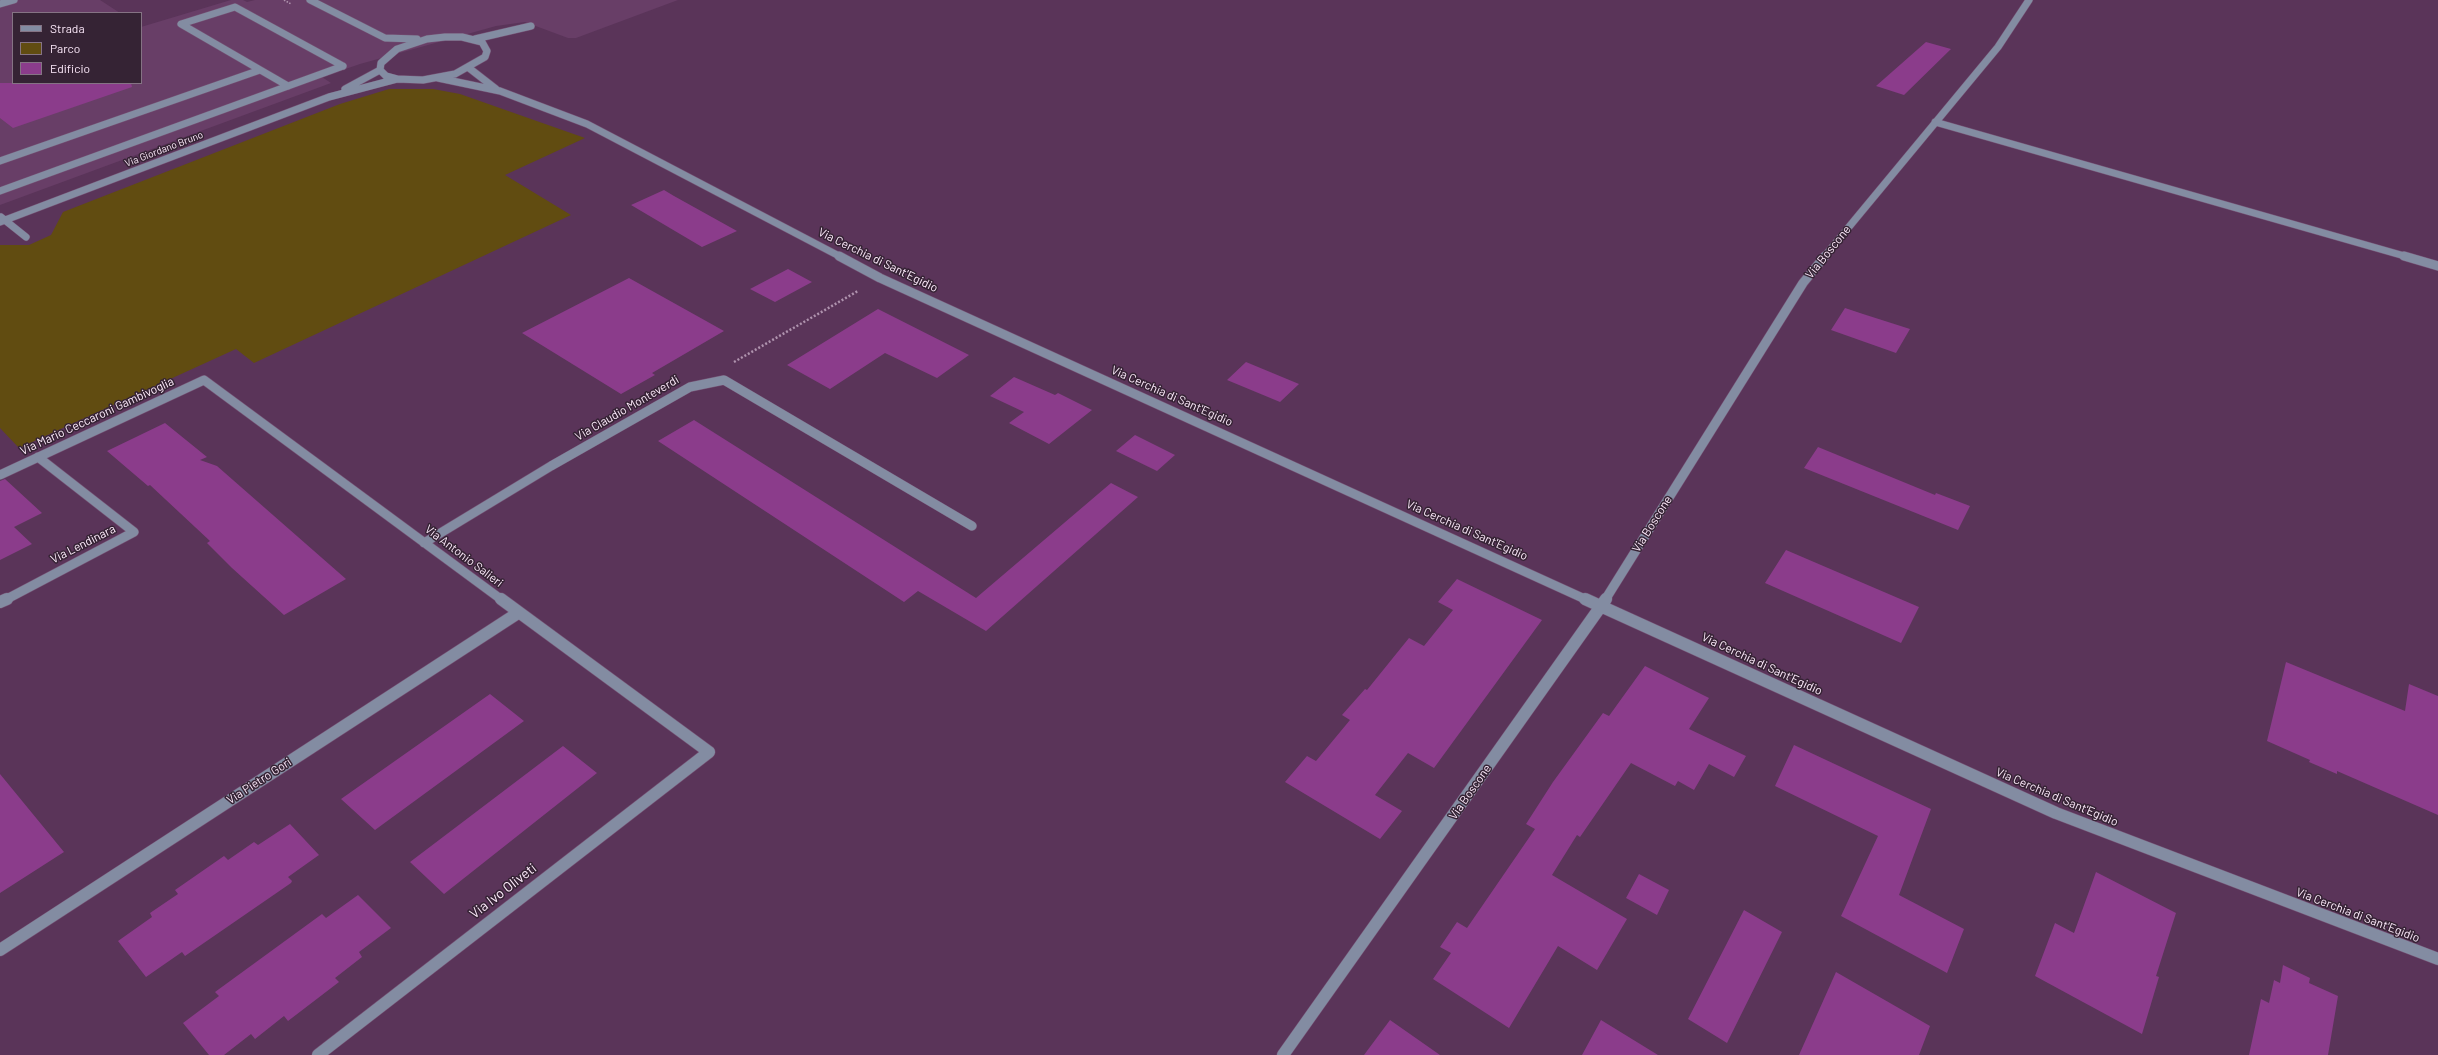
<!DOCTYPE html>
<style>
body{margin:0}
#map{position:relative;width:2438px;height:1055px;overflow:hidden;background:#5a3459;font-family:Barlow,sans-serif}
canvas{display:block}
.legend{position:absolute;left:12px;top:12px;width:130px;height:72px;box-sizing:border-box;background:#352334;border:1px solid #857384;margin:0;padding:5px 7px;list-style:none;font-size:12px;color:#fdeafb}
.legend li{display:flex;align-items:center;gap:8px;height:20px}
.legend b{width:20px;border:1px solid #857384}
</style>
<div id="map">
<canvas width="2438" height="1055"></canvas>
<ul class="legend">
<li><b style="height:5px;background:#838ca2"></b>Strada</li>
<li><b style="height:11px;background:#614c11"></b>Parco</li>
<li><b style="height:11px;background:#8b3c8b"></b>Edificio</li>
</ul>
</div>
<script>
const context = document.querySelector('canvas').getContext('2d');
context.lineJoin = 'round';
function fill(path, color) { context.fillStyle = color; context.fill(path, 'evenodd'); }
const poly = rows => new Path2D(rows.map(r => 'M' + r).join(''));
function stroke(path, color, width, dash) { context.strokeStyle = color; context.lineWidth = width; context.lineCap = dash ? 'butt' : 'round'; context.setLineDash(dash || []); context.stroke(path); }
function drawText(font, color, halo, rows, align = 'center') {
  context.font = font + ' Barlow,sans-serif'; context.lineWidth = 3; context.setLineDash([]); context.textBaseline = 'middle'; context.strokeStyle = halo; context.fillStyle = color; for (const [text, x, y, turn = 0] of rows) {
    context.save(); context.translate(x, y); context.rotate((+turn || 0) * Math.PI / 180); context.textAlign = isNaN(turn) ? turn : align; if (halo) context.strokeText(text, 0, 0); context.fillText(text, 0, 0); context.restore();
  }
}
const built = poly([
 [0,0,100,0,120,13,13,13,13,83,141,83,141,27,231,0,243,0,247,2,255,0,678,0,576,38,568,38,525,22,496,26,360,64,322,77,331,83,0,205]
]);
const green = poly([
 [389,89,433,89,460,94,585,138,505,175,571,215,254,363,236,349,19,448,0,428,0,245,29,245,51,235,63,212,340,104]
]);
const building = poly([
 [1926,42,1951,49,1904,95,1876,86],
 [0,83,131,83,132,87,13,128,0,118],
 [664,190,674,196,737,231,702,247,631,205],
 [788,269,812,282,775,302,750,289],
 [629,278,724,331,652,373,655,375,621,394,522,333],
 [1845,308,1863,314,1910,329,1896,353,1831,330],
 [878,309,969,355,937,378,885,353,830,389,787,365],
 [1246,362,1299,384,1280,402,1227,380],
 [1014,377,1055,395,1058,393,1092,410,1049,444,1009,423,1024,412,990,396],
 [694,420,976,598,1111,483,1138,497,986,631,918,591,904,602,658,441],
 [165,423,207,457,200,460,217,466,346,579,284,615,232,568,207,543,210,541,150,485,148,486,107,451],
 [1135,435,1175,455,1157,471,1116,451],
 [1818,447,1935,495,1936,493,1970,506,1958,530,1804,468],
 [5,479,42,513,14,527,32,544,0,560,0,481],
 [1786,550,1919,607,1901,643,1765,583],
 [1457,579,1542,620,1434,768,1408,753,1375,795,1402,811,1380,839,1285,782,1307,756,1316,761,1350,720,1342,715,1365,689,1367,690,1409,638,1424,646,1453,610,1438,602],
 [2286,662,2405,711,2409,684,2438,696,2438,815,2337,771,2337,774,2309,762,2310,760,2267,741],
 [1645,666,1709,698,1689,729,1746,756,1734,777,1709,764,1694,790,1678,781,1675,786,1631,763,1580,837,1577,835,1552,875,1627,919,1597,970,1558,946,1509,1028,1433,979,1451,953,1440,947,1457,922,1467,928,1535,829,1526,824,1553,782,1603,713,1609,716],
 [490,694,524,721,375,830,341,799],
 [1794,745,1931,809,1899,895,1964,929,1947,973,1841,916,1878,836,1775,786],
 [563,746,597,773,444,894,410,862],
 [0,774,64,852,0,893],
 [290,824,319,855,288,877,292,881,291,883,185,956,182,952,146,977,118,941,152,917,150,913,178,894,175,890,224,856,228,860,254,842,258,845],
 [2096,872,2176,913,2156,976,2159,977,2142,1034,2035,976,2055,923,2074,933],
 [1639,874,1669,890,1657,915,1626,898],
 [358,895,391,928,359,952,362,957,335,978,339,982,288,1021,284,1016,255,1039,251,1034,224,1055,209,1055,183,1023,219,996,215,992,322,914,326,918],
 [1744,910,1782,932,1727,1043,1688,1019],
 [2283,965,2310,978,2309,983,2338,996,2328,1055,2249,1055,2261,999,2269,1003,2274,980,2280,983],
 [1836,972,1930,1026,1919,1055,1799,1055],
 [1390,1020,1440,1055,1364,1055],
 [1601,1020,1658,1055,1582,1055]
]);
const pathFar1 = poly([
 [284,0,291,4]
]);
const path = poly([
 [734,362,858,291]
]);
const minorFar2 = poly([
 [310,0,385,38,417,39],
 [0,4,14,0],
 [445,37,462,37,482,42,487,51,485,57,455,74,423,80,397,79,386,76,380,70,381,63,397,49,427,39,445,37],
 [475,39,531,26],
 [469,68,496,89],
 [438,78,500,91,587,124,841,257],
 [288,86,181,24,235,7,343,66],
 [345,89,380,70],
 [1935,122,2408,257],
 [0,161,260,70],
 [0,191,343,66],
 [1,217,26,237],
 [0,222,329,97,397,79],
 [1824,257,1998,47,2029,0]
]);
const minorFar1 = poly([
 [839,256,880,278,1587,600],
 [2404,256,2438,266],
 [0,475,204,380,502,600],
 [424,543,551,466,690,387,724,380,972,526],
 [5,600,134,532,38,457],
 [1605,600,1803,283,1825,256]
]);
const minor = poly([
 [1585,599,2056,813,2438,959],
 [0,602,7,599],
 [0,950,518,613],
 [318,1055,709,752,501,599],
 [1283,1055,1606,599]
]);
const farStreetnames = [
 ["Via Giordano Bruno",164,149,-21]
];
const streetNames = [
 ["Via Boscone",1828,252,-51],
 ["Via Cerchia di Sant'Egidio",878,260,26],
 ["Via Cerchia di Sant'Egidio",1172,396,24],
 ["Via Claudio Monteverdi",627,408,-30],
 ["Via Mario Ceccaroni Gambivoglia",97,416,-25],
 ["Via Boscone",1652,524,-58],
 ["Via Cerchia di Sant'Egidio",1467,530,24],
 ["Via Lendinara",83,544,-27],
 ["Via Antonio Salieri",464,556,37],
 ["Via Cerchia di Sant'Egidio",1762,664,25],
 ["Via Pietro Gori",259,781,-33],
 ["Via Boscone",1470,792,-55],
 ["Via Cerchia di Sant'Egidio",2057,797,23],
 ["Via Cerchia di Sant'Egidio",2358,915,21]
];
const nearStreetnames = [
 ["Via Ivo Oliveti",503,891,-38]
];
fill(built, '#683e67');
fill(green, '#614c11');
fill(building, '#8b3c8b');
stroke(minorFar2, '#745173', 8);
stroke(minorFar1, '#745173', 10);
stroke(minor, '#745173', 13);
stroke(pathFar1, '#af93ae', 1.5, [1.5, 1.5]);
stroke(path, '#af93ae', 2.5, [2, 2]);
stroke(minorFar2, '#838ca2', 7);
stroke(minorFar1, '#838ca2', 9);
stroke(minor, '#838ca2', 12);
drawText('10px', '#fdeafb', '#352334', farStreetnames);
drawText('12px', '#fdeafb', '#352334', streetNames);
drawText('14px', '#fdeafb', '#352334', nearStreetnames);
</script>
